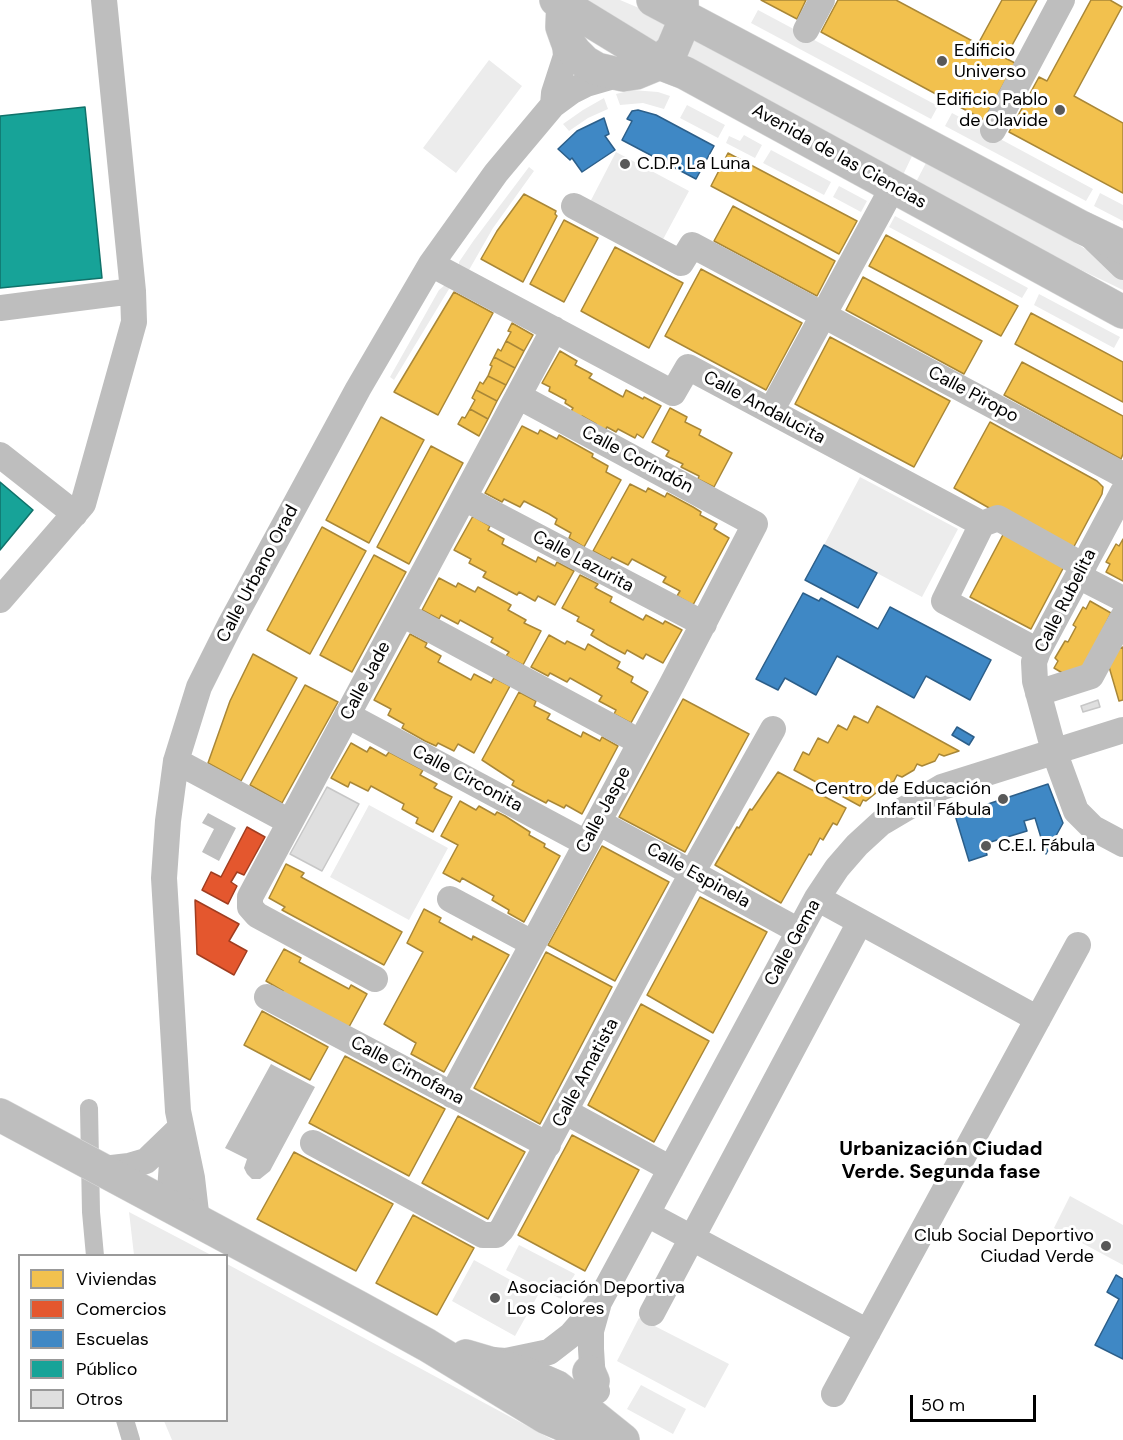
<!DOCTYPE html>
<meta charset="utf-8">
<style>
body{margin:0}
#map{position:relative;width:1123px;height:1440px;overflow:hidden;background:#fff;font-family:"DM Sans",sans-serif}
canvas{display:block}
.legend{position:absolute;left:18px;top:1254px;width:210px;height:168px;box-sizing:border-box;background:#fff;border:2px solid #999;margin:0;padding:8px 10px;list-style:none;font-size:18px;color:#000}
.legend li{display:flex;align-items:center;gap:12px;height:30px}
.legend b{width:30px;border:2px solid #999}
.scale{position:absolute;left:910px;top:1395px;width:126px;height:27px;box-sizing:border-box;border:3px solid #000;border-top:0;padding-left:8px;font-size:18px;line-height:21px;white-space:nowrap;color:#000;-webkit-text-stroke:4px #fff;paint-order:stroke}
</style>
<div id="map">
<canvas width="1123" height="1440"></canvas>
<ul class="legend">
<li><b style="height:16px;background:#f2c14e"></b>Viviendas</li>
<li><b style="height:16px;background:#e4572e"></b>Comercios</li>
<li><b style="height:16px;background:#3f88c5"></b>Escuelas</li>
<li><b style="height:16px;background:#17a398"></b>Público</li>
<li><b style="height:16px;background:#dfdfdf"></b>Otros</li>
</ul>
<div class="scale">50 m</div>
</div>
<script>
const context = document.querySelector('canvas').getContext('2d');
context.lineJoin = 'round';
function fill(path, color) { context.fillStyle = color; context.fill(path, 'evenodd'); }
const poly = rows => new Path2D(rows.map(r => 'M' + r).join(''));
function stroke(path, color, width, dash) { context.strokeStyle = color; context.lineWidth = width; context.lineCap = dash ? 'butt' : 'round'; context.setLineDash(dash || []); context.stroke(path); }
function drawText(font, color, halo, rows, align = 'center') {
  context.font = font + ' "DM Sans",sans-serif'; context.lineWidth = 6; context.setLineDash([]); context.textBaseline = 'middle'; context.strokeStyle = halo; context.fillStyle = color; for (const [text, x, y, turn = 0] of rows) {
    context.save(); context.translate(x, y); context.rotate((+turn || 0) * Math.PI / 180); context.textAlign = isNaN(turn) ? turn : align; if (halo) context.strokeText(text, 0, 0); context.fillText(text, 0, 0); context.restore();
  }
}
const green = poly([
 [585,0,620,0,672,22,658,48],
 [758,10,938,106,931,119,751,23],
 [694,39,913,154,903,175,685,58],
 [489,60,522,86,456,173,423,148],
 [632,90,658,92,670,96,664,109,643,103,620,105,616,94],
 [604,98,608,109,588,118,569,131,563,124,583,110],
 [687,105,725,125,718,138,680,118],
 [952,113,1093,189,1086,201,945,126],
 [744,135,762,145,755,158,726,143,729,136,740,141],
 [771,150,831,182,824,195,763,163],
 [616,152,689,191,660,245,588,206],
 [927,161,1033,218,1123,271,1123,290,1075,267,916,182],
 [529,167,534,171,493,228,469,270,459,267,459,262,474,240],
 [839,186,867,201,861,212,833,197],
 [1100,193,1123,205,1123,221,1094,206],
 [895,216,1028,288,1022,298,889,227],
 [452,284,394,380,390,377,439,290,445,285],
 [1039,294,1120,337,1114,348,1034,305],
 [860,477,958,529,922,597,824,545],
 [369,805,448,848,409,920,330,877],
 [1070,1196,1123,1225,1123,1265,1054,1228],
 [129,1212,211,1255,134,1255],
 [519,1245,575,1274,561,1299,506,1270],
 [474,1260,538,1295,515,1336,452,1301],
 [227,1264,553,1440,172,1440,164,1421,226,1420],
 [639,1318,729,1364,705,1408,617,1361],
 [641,1385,686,1409,673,1434,627,1409]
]);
const water = poly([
 [208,813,236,828,219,861,202,852,214,829,202,823],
 [271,1064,315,1087,270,1171,260,1179,252,1179,247,1174,244,1168,247,1159,225,1148]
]);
const homes = poly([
 [761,0,806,0,797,19,761,0],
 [838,0,896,0,978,44,1002,0,1037,0,1005,58,1015,63,984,120,821,32,838,0],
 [1091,0,1110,0,1122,7,1074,96,1123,123,1123,193,1009,132,1039,77,1047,81,1091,0],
 [728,153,857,221,839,254,711,186,728,153],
 [524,194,556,211,555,214,557,216,523,282,481,259,497,231,524,194],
 [733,206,835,261,817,296,714,241,733,206],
 [564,220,598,238,564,302,530,284,564,220],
 [886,235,1018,306,1001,336,869,266,886,235],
 [615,247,683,283,649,348,581,311,615,247],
 [701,269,802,323,766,390,665,336,701,269],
 [863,277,982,341,964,374,846,310,863,277],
 [454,292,493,313,438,415,394,392,454,292],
 [1031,313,1123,362,1123,402,1015,344,1031,313],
 [512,323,533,335,524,351,506,341,511,332,508,331,512,323],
 [830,337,950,401,914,467,795,404,830,337],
 [506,341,524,351,515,368,494,357,498,349,501,351,506,341],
 [560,351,577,361,575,365,592,374,589,378,623,397,626,390,643,399,644,397,661,406,643,438,637,434,635,438,618,429,616,432,607,427,604,432,595,427,596,424,582,416,580,419,570,413,573,408,565,403,566,400,549,391,550,387,542,383,560,351],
 [494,357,515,368,506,385,488,376,492,366,490,365,494,357],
 [1022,362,1123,416,1123,454,1121,459,1004,395,1022,362],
 [488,376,506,385,497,401,476,390,480,382,483,384,488,376],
 [476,390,497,401,488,419,470,409,475,400,472,398,476,390],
 [670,408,687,417,685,422,701,430,699,435,732,453,714,487,698,479,699,476,681,467,683,464,666,456,669,451,652,442,670,408],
 [470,409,488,419,479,436,458,424,462,417,465,418,470,409],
 [381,417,424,440,369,543,326,520,381,417],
 [990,422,1097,481,1103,487,1102,494,1070,554,954,488,990,422],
 [522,426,538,434,540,430,557,439,559,435,593,454,592,457,608,466,606,472,621,480,584,547,569,538,571,533,555,524,557,519,549,514,524,501,520,507,504,499,502,502,485,493,522,426],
 [431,446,463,463,409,564,377,547,431,446],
 [630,484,646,492,648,488,665,497,667,493,693,507,701,512,700,515,717,524,714,529,729,538,693,605,677,596,680,591,663,582,666,577,632,559,628,565,612,557,610,560,593,551,630,484],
 [473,516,490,526,488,530,504,539,502,544,536,562,538,557,555,566,557,562,574,571,555,605,538,596,535,601,519,592,517,595,483,577,486,572,469,563,471,559,454,550,473,516],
 [322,527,366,551,310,654,267,630,322,527],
 [1006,529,1067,561,1031,629,970,597,1006,529],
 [1123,539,1123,581,1106,572,1110,564,1106,562,1116,544,1119,546,1123,539],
 [374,555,406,572,352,672,320,655,374,555],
 [580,575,598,584,595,588,612,597,610,602,643,620,646,615,663,624,665,621,682,630,663,663,646,654,643,659,627,650,625,654,608,645,591,635,594,630,577,621,579,617,562,608,580,575],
 [439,578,456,587,458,583,475,592,478,587,511,605,508,610,526,620,524,623,541,631,523,665,506,656,509,652,491,642,493,638,460,620,458,624,441,615,439,619,422,610,439,578],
 [1090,601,1111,613,1080,675,1071,678,1054,668,1058,661,1055,658,1065,641,1068,642,1076,627,1073,625,1083,607,1086,609,1090,601],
 [410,634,427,643,425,647,441,656,438,662,471,680,474,674,491,683,494,678,510,686,474,753,458,744,454,751,438,743,436,746,425,741,402,728,404,724,388,715,391,709,374,700,410,634],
 [549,635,565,644,567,641,585,650,588,644,620,662,617,668,633,677,631,682,648,692,631,723,614,714,616,710,599,701,602,696,570,678,567,682,550,673,548,676,531,667,549,635],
 [1123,647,1123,700,1119,701,1105,653,1123,647],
 [253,654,297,678,241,781,208,763,230,701,253,654],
 [305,685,338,702,282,803,250,785,305,685],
 [519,692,536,701,534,706,550,714,547,719,581,737,583,732,600,741,602,737,618,746,582,814,566,805,564,808,548,800,546,803,521,790,512,785,514,781,482,760,519,692],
 [683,699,749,734,685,852,619,817,683,699],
 [877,706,959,751,944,756,939,754,935,761,922,766,917,764,914,770,902,777,897,775,894,781,883,788,879,787,876,793,866,801,863,800,860,806,794,770,803,752,809,755,818,738,828,743,838,725,847,730,854,716,868,723,877,706],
 [351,743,367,752,370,747,386,756,389,752,423,770,420,775,437,784,434,788,452,797,433,832,416,823,418,818,402,809,404,804,371,786,368,791,350,782,348,787,331,778,351,743],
 [778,772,846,808,837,825,833,823,823,840,820,838,811,855,809,854,781,903,715,865,737,827,739,828,750,809,752,810,778,772],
 [460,801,476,810,479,806,495,815,497,812,505,816,530,832,529,835,545,844,544,847,560,856,524,922,508,913,509,910,492,900,494,896,462,878,460,882,443,873,458,845,441,836,460,801],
 [602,846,669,882,615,981,548,945,602,846],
 [286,864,304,873,301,877,402,932,384,965,282,910,285,907,269,898,286,864],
 [700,897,767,932,713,1033,647,995,700,897],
 [424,909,441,918,439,922,472,940,473,936,509,955,444,1072,411,1054,416,1043,384,1024,423,952,407,943,424,909],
 [284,949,301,958,299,962,349,989,351,985,367,994,349,1027,281,995,283,991,266,981,284,949],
 [546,952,612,987,540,1124,474,1088,546,952],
 [641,1004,709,1041,654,1142,588,1105,641,1004],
 [262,1011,328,1047,310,1080,244,1045,262,1011],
 [345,1056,445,1109,409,1176,309,1123,345,1056],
 [458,1116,525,1152,488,1219,422,1183,458,1116],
 [572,1135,639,1170,585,1271,518,1235,572,1135],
 [294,1152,393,1204,356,1271,257,1219,294,1152],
 [413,1215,474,1248,437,1315,376,1283,413,1215]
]);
const shops = poly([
 [247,827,265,837,244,875,237,872,231,882,237,886,228,904,202,890,211,872,221,877,247,827],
 [195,900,239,924,229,941,247,951,234,975,197,954,195,900]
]);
const schools = poly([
 [638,110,656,115,714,146,696,179,622,140,632,121,627,119,632,111,638,110],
 [604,118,609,134,605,136,615,150,582,172,572,158,570,160,558,149,577,131,604,118],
 [824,545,877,573,858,608,805,580,824,545],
 [803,593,819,601,821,598,878,629,890,607,991,660,970,700,926,676,914,698,837,656,816,695,785,678,778,690,756,679,803,593],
 [957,727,974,737,969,745,952,735,957,727],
 [1048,784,1063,823,1046,854,1035,818,1024,821,1027,831,984,844,987,855,969,861,955,815,1048,784],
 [1116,1275,1123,1279,1123,1359,1095,1345,1119,1299,1107,1292,1116,1275]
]);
const public = poly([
 [85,107,102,278,0,288,0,116,85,107],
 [0,482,33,510,0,550,0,482]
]);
const canal = poly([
 [89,1108,91,1212,95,1256],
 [125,1420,131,1440]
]);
const building = poly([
 [1098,700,1100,707,1083,712,1081,706,1098,700],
 [327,787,359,804,322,871,290,854,327,787]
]);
const minor = poly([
 [806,30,822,0],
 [553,105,554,93,566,56,564,34],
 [993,130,1062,0],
 [574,206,681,263,692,245,1123,475],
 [1093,238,1123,267],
 [431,264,673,393,688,367,982,524,944,601,1038,651],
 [0,308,133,291],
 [771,411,893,187],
 [0,455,75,514],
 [1123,492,1038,651,1034,662,1035,681,1054,751,1076,811,1093,828,1123,844],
 [464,498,704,624],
 [982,524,998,518,1084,566],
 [1078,576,1123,599],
 [0,600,83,504,134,322,133,291,104,0],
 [402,614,640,742],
 [1038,693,1091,676,1123,617],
 [347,715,586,843],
 [176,761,290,822],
 [598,822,799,931],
 [817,898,1038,1019],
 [450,899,532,943],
 [375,979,257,915,250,907,250,897,554,329],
 [267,997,548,1145],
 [452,1095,672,684,755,524,518,396],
 [566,1112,671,1169],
 [313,1143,483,1235,496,1235,502,1229,692,873,773,729],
 [103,1169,129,1166,146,1161,175,1133],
 [169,1205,174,1135],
 [647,1214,868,1332],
 [197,1221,192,1178,178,1111,164,878,168,821,176,761,199,687,230,625,358,389,431,264,496,173,553,105,572,91,586,84,617,75],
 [652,1313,860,922],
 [492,1360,506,1361,549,1352,571,1335,598,1304,817,898,837,868,857,845,881,823,942,787,1123,730],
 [597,1391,593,1381,591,1349,591,1331,598,1306],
 [834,1394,1078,945]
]);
const major = poly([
 [556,0,659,63,685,73,1123,312],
 [563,0,562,27,567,41,575,52,585,62,597,69,623,75,636,73,653,66,672,50,683,24,682,0],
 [653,0,1081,227,1123,247],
 [0,1115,358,1307,427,1345,545,1417,598,1440],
 [466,1356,527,1374,557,1387,623,1440],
 [581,1406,593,1381,589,1372]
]);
const markers = [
 [942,61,6,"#595959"],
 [1060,110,6,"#595959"],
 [625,164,6,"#595959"],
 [1003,799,6,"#595959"],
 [986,846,6,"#595959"],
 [1106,1246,6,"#595959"],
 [495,1298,6,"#595959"]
];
const poiNames = [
 ["Edificio",954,51],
 ["Universo",954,72],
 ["Edificio Pablo",1048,100,"right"],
 ["de Olavide",1048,121,"right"],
 ["C.D.P. La Luna",637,164],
 ["Centro de Educación",991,789,"right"],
 ["Infantil Fábula",991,810,"right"],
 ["C.E.I. Fábula",998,846],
 ["Club Social Deportivo",1094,1236,"right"],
 ["Ciudad Verde",1094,1257,"right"],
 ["Asociación Deportiva",507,1288],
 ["Los Colores",507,1309]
];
const streetNames = [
 ["Avenida de las Ciencias",839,157,29],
 ["Calle Piropo",973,395,28],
 ["Calle Andalucita",764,408,28],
 ["Calle Corindón",637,460,28],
 ["Calle Lazurita",583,562,28],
 ["Calle Urbano Orad",258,574,-62],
 ["Calle Rubelita",1066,601,-63],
 ["Calle Jade",366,681,-62],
 ["Calle Circonita",467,779,28],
 ["Calle Jaspe",604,810,-62],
 ["Calle Espinela",698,876,29],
 ["Calle Gema",793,943,-61],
 ["Calle Cimofana",407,1071,28],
 ["Calle Amatista",586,1073,-62]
];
const neighbourhoodNames = [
 ["Urbanización Ciudad",941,1150],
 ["Verde. Segunda fase",941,1173]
];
fill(green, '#ececec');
fill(water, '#bfbfbf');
fill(homes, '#f2c14e');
stroke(homes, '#a98737', 1.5);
fill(shops, '#e4572e');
stroke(shops, '#a03d20', 1.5);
fill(schools, '#3f88c5');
stroke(schools, '#2c5f8a', 1.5);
fill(public, '#17a398');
stroke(public, '#10726a', 1.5);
stroke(canal, '#bfbfbf', 18);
fill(building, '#dfdfdf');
stroke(building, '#c7c7c7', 1.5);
stroke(major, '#dbdbdb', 34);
stroke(minor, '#bebebe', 26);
stroke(major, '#bebebe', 33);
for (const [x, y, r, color] of markers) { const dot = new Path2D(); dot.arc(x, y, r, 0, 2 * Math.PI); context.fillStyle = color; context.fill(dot); stroke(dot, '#fff', 2); }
drawText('18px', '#000', '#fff', poiNames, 'left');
drawText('18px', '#000', '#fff', streetNames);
drawText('bold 20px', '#000', '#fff', neighbourhoodNames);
</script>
